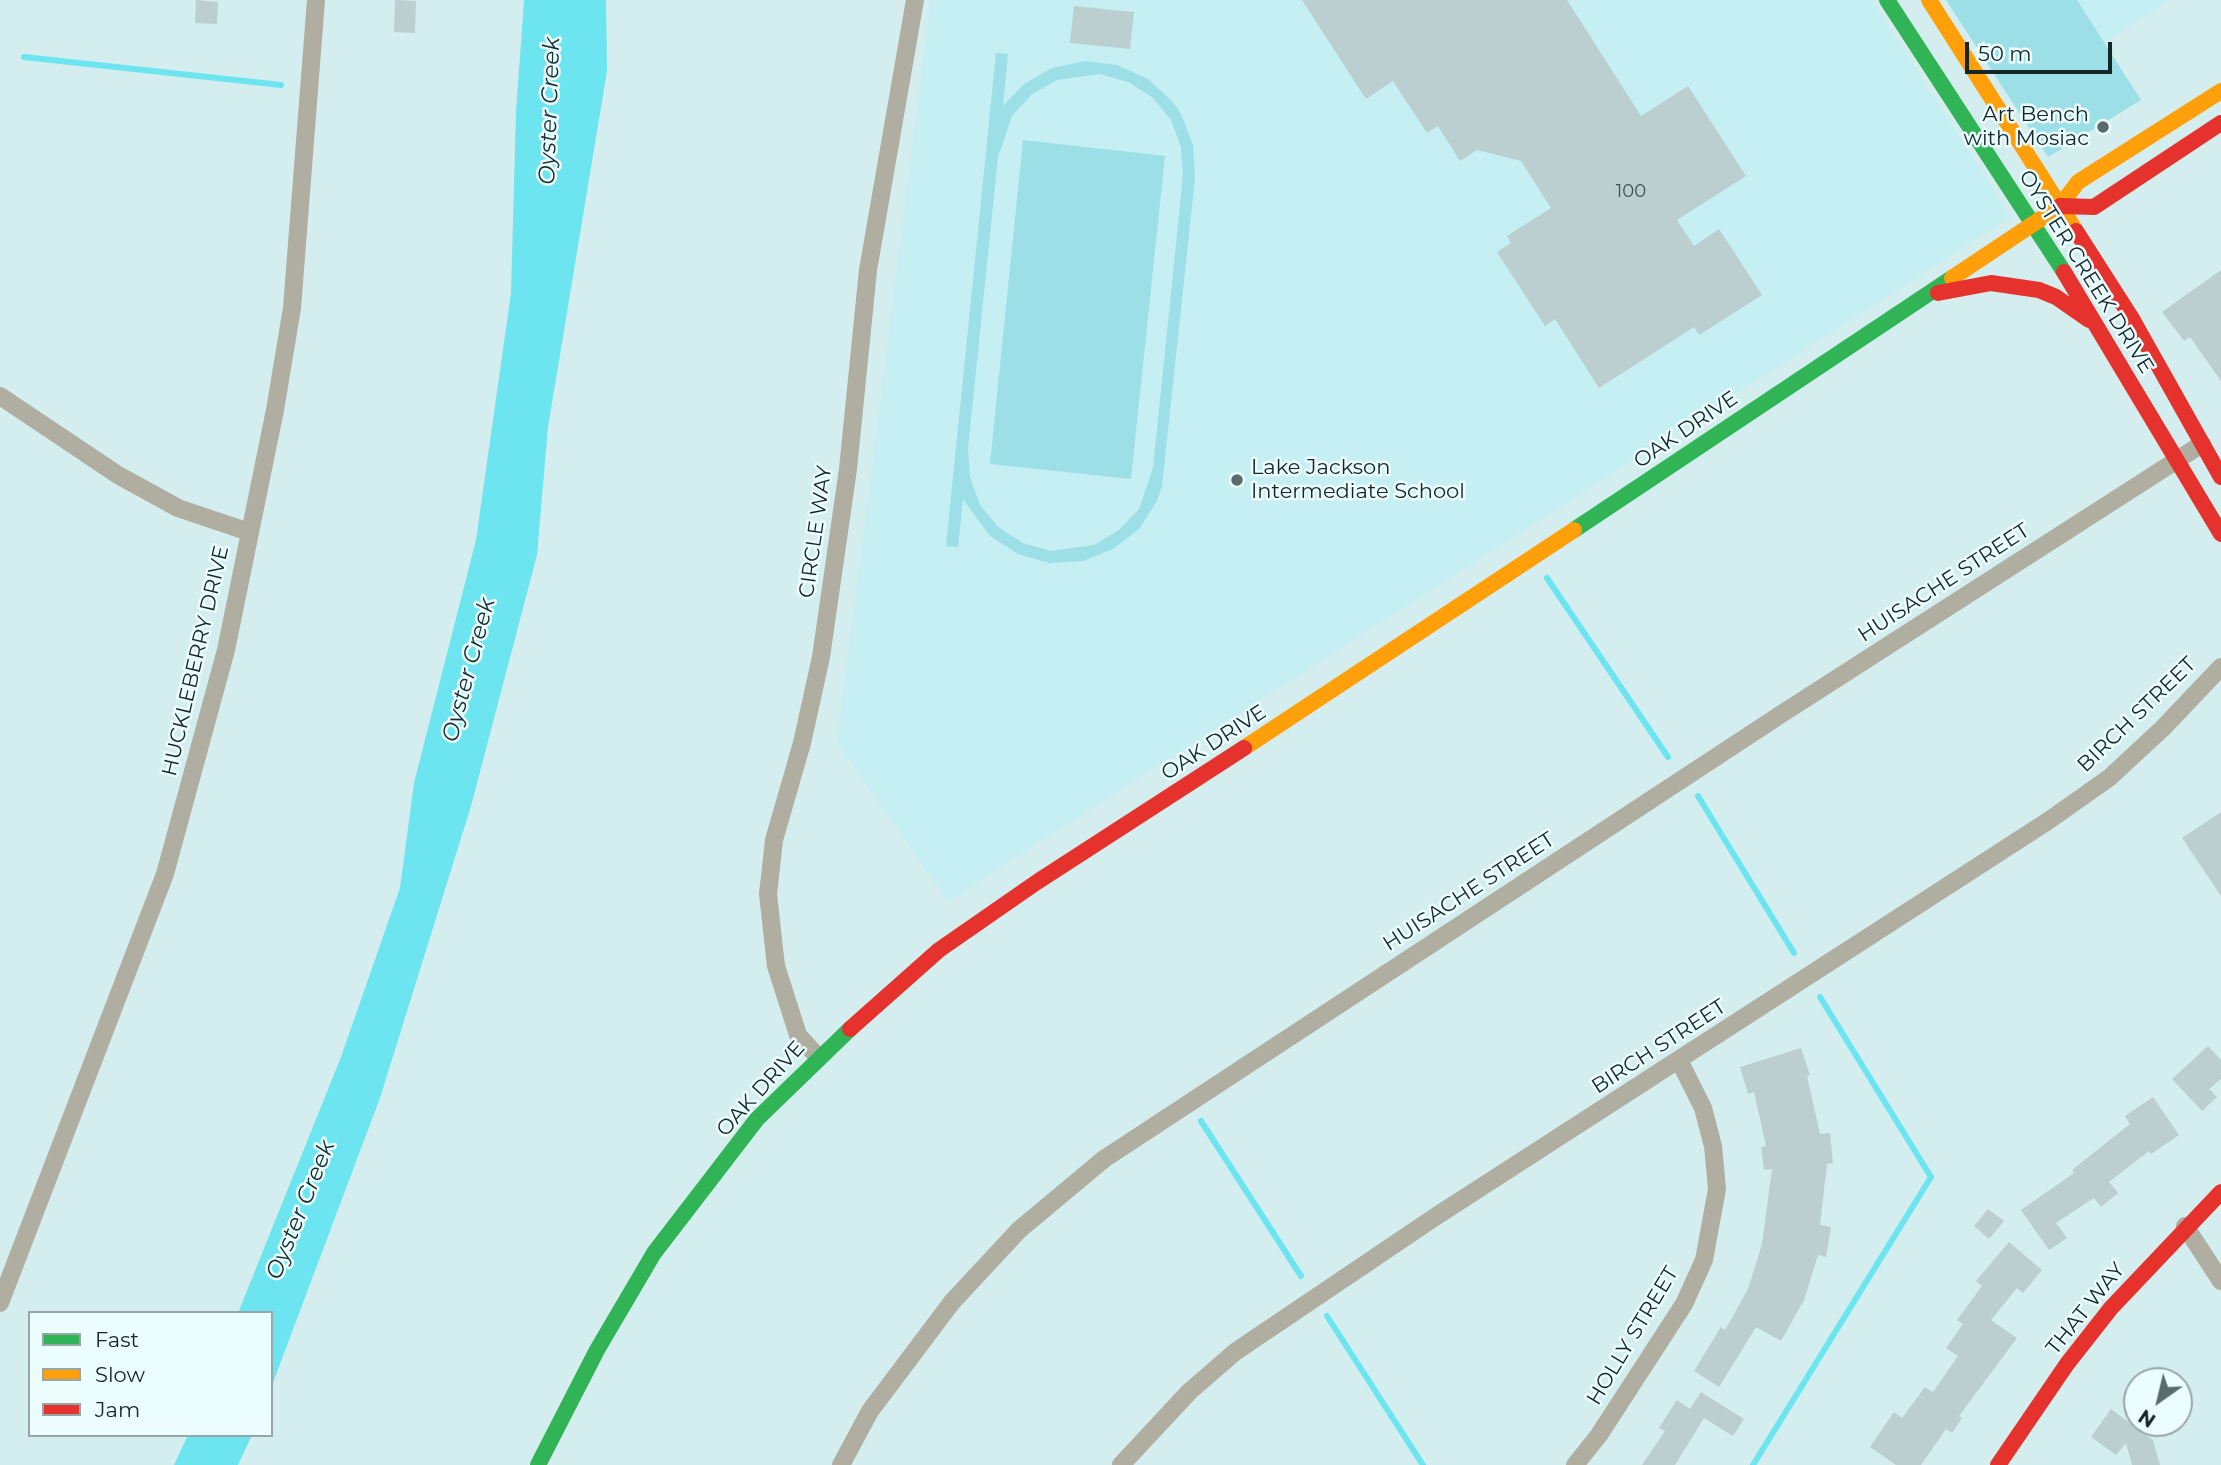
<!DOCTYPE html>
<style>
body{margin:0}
#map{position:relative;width:2221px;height:1465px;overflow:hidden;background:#d4edef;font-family:Montserrat,sans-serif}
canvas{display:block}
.legend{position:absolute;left:28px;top:1311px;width:245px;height:126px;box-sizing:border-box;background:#ecfdff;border:2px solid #96a7a9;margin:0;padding:9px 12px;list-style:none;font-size:21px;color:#152628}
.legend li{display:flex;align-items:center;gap:14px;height:35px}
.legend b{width:35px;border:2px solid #96a7a9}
.north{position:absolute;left:2123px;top:1367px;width:70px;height:70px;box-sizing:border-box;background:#ecfdff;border:2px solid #96a7a9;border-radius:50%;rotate:214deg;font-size:19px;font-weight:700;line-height:28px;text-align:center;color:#152628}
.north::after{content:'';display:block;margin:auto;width:24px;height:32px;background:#586c6e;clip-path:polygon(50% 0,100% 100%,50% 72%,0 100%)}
.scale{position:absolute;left:1965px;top:42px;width:147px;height:32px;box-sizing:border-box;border:4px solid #152628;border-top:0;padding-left:9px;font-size:21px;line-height:24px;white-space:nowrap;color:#152628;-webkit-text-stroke:5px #ecfdff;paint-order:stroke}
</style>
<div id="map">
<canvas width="2221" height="1465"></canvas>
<ul class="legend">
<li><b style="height:9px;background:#30b455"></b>Fast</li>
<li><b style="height:9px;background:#ff9f0a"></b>Slow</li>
<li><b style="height:9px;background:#e5322d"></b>Jam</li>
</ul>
<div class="north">N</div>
<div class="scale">50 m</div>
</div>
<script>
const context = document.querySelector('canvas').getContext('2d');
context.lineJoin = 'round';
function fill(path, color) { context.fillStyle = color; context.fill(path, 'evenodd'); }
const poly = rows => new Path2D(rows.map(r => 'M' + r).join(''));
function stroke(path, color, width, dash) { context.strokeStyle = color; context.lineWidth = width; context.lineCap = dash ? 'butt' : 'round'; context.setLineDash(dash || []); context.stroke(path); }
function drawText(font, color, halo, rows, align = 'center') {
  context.font = font + ' Montserrat,sans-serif'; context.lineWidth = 5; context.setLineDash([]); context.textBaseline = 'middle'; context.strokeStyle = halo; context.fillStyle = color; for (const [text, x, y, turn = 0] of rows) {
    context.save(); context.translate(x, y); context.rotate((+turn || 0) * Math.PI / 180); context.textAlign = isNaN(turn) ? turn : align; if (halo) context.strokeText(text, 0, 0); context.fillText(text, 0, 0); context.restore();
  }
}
const built = poly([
 [931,0,1872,0,2011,217,948,901,837,743],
 [2077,0,2170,0,2105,43]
]);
const green = poly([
 [1946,0,2077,0,2141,100,2048,157],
 [996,53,1008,54,1003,106,1024,84,1052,68,1085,61,1117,65,1148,79,1172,101,1181,114,1193,145,1195,178,1162,486,1157,501,1139,529,1113,549,1083,561,1049,563,1018,554,990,536,963,499,958,547,946,546],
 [1100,74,1128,82,1152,97,1171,120,1181,147,1183,176,1153,468,1139,509,1119,530,1094,545,1051,551,1023,543,998,527,980,505,970,477,968,448,998,157,1012,116,1032,94,1057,80],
 [1023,140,1165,156,1131,479,990,464]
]);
const water = poly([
 [524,0,606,0,607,71,548,427,537,555,471,806,380,1098,271,1388,271,1313,238,1313,341,1057,400,888,414,783,476,540,511,293,516,112],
 [188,1435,252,1435,238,1465,174,1465]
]);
const stream = poly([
 [24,57,281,85],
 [1547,578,1668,757],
 [1698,796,1794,953],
 [1201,1121,1301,1276],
 [1327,1316,1423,1465],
 [1753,1465,1931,1177,1820,997]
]);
const building = poly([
 [196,0,218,2,217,24,195,23],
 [395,0,416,1,415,33,394,32],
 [1302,0,1567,0,1641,116,1688,86,1746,176,1677,220,1694,246,1719,229,1762,295,1699,335,1694,327,1599,388,1555,319,1545,326,1497,252,1511,243,1507,236,1551,208,1521,161,1477,150,1460,161,1438,126,1427,133,1393,81,1366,99],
 [1074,6,1134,12,1130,49,1070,43],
 [2221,270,2221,381,2190,337,2184,341,2162,312],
 [2221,812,2221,896,2182,838],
 [2208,1046,2221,1060,2221,1079,2209,1089,2217,1097,2202,1111,2172,1079],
 [1801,1048,1810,1075,1807,1076,1820,1134,1830,1133,1833,1163,1827,1164,1820,1225,1831,1227,1826,1257,1818,1255,1804,1300,1781,1341,1756,1327,1719,1387,1694,1371,1721,1327,1725,1330,1748,1289,1762,1244,1772,1169,1764,1170,1761,1147,1766,1146,1754,1092,1748,1094,1740,1067],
 [2153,1097,2179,1135,2151,1154,2149,1151,2109,1182,2118,1193,2101,1207,2094,1198,2056,1223,2067,1238,2049,1250,2021,1210,2074,1173,2072,1170,2130,1124,2125,1116],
 [1988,1209,2004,1221,1989,1239,1974,1226],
 [2009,1242,2042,1270,2023,1293,2017,1288,1991,1320,2017,1338,1959,1416,1962,1418,1952,1433,1946,1429,1921,1465,1896,1465,1870,1447,1894,1412,1902,1418,1925,1387,1933,1392,1958,1356,1946,1348,1963,1324,1957,1320,1982,1286,1976,1281],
 [1701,1392,1744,1419,1733,1436,1704,1418,1675,1465,1642,1465,1665,1431,1659,1428,1677,1400,1690,1409],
 [2111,1409,2153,1440,2160,1465,2132,1465,2126,1443,2116,1455,2091,1437]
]);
const street = poly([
 [0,396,118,475,178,508,249,532],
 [818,1057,798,1035,776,966,768,894,774,840,802,743,821,657,848,469,868,270,915,0],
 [2185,1226,2221,1281],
 [0,1303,165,874,226,650,275,410,292,308,316,0],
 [841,1465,870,1411,952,1302,1019,1230,1104,1159,1783,713,2202,444],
 [1121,1465,1189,1392,1235,1352,1435,1217,2048,821,2109,778,2163,728,2221,667],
 [1575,1465,1599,1435,1684,1304,1704,1260,1717,1189,1713,1146,1703,1108,1680,1062]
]);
const fast = poly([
 [1887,0,2064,272],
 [1574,530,1952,278],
 [538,1465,597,1350,654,1253,757,1119,850,1029]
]);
const slow = poly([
 [1929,0,2076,231],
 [1952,278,2060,206,2078,182,2221,91],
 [1244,748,1574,530]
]);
const jam = poly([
 [2060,206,2094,207,2221,123],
 [2076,231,2131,317,2221,477],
 [2064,272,2221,534],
 [1938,293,1991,283,2039,290,2056,297,2089,320],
 [850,1029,939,950,1037,882,1244,748],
 [1998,1465,2067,1364,2111,1308,2221,1192]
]);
const markers = [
 [2103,127,7,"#586c6e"],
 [1237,480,7,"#586c6e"]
];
const numberNames = [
 ["100",1631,192]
];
const poiNames = [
 ["Art Bench",2089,115],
 ["with Mosiac",2089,139],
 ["Lake Jackson",1251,468,"left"],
 ["Intermediate School",1251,492,"left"]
];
const streetNames = [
 ["OYSTER CREEK DRIVE",2086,272,58],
 ["OAK DRIVE",1686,430,-34],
 ["CIRCLE WAY",816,532,-82],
 ["HUISACHE STREET",1944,583,-33],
 ["HUCKLEBERRY DRIVE",196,661,-77],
 ["BIRCH STREET",2137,715,-44],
 ["OAK DRIVE",1214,743,-33],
 ["HUISACHE STREET",1469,892,-33],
 ["BIRCH STREET",1659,1047,-33],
 ["OAK DRIVE",761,1089,-48],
 ["THAT WAY",2086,1309,-51],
 ["HOLLY STREET",1633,1336,-59]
];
const waterNames = [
 ["Oyster Creek",550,111,-88],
 ["Oyster Creek",469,670,-75],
 ["Oyster Creek",301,1210,-68]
];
fill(built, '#c5eff2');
fill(green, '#9ddfe6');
fill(water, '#6ce5f0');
stroke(stream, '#6ce5f0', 6);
fill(building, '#bbcfd1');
stroke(street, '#b0ada1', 18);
stroke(fast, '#30b455', 16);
stroke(slow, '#ff9f0a', 16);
stroke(jam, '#e5322d', 16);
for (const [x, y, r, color] of markers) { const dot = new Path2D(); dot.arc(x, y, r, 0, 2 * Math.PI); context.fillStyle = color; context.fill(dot); stroke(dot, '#ecfdff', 2.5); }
drawText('18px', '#3e5052', null, numberNames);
drawText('21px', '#152628', '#ecfdff', poiNames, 'right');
drawText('21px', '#152628', '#ecfdff', streetNames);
drawText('italic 23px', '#163032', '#ecfdff', waterNames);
</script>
